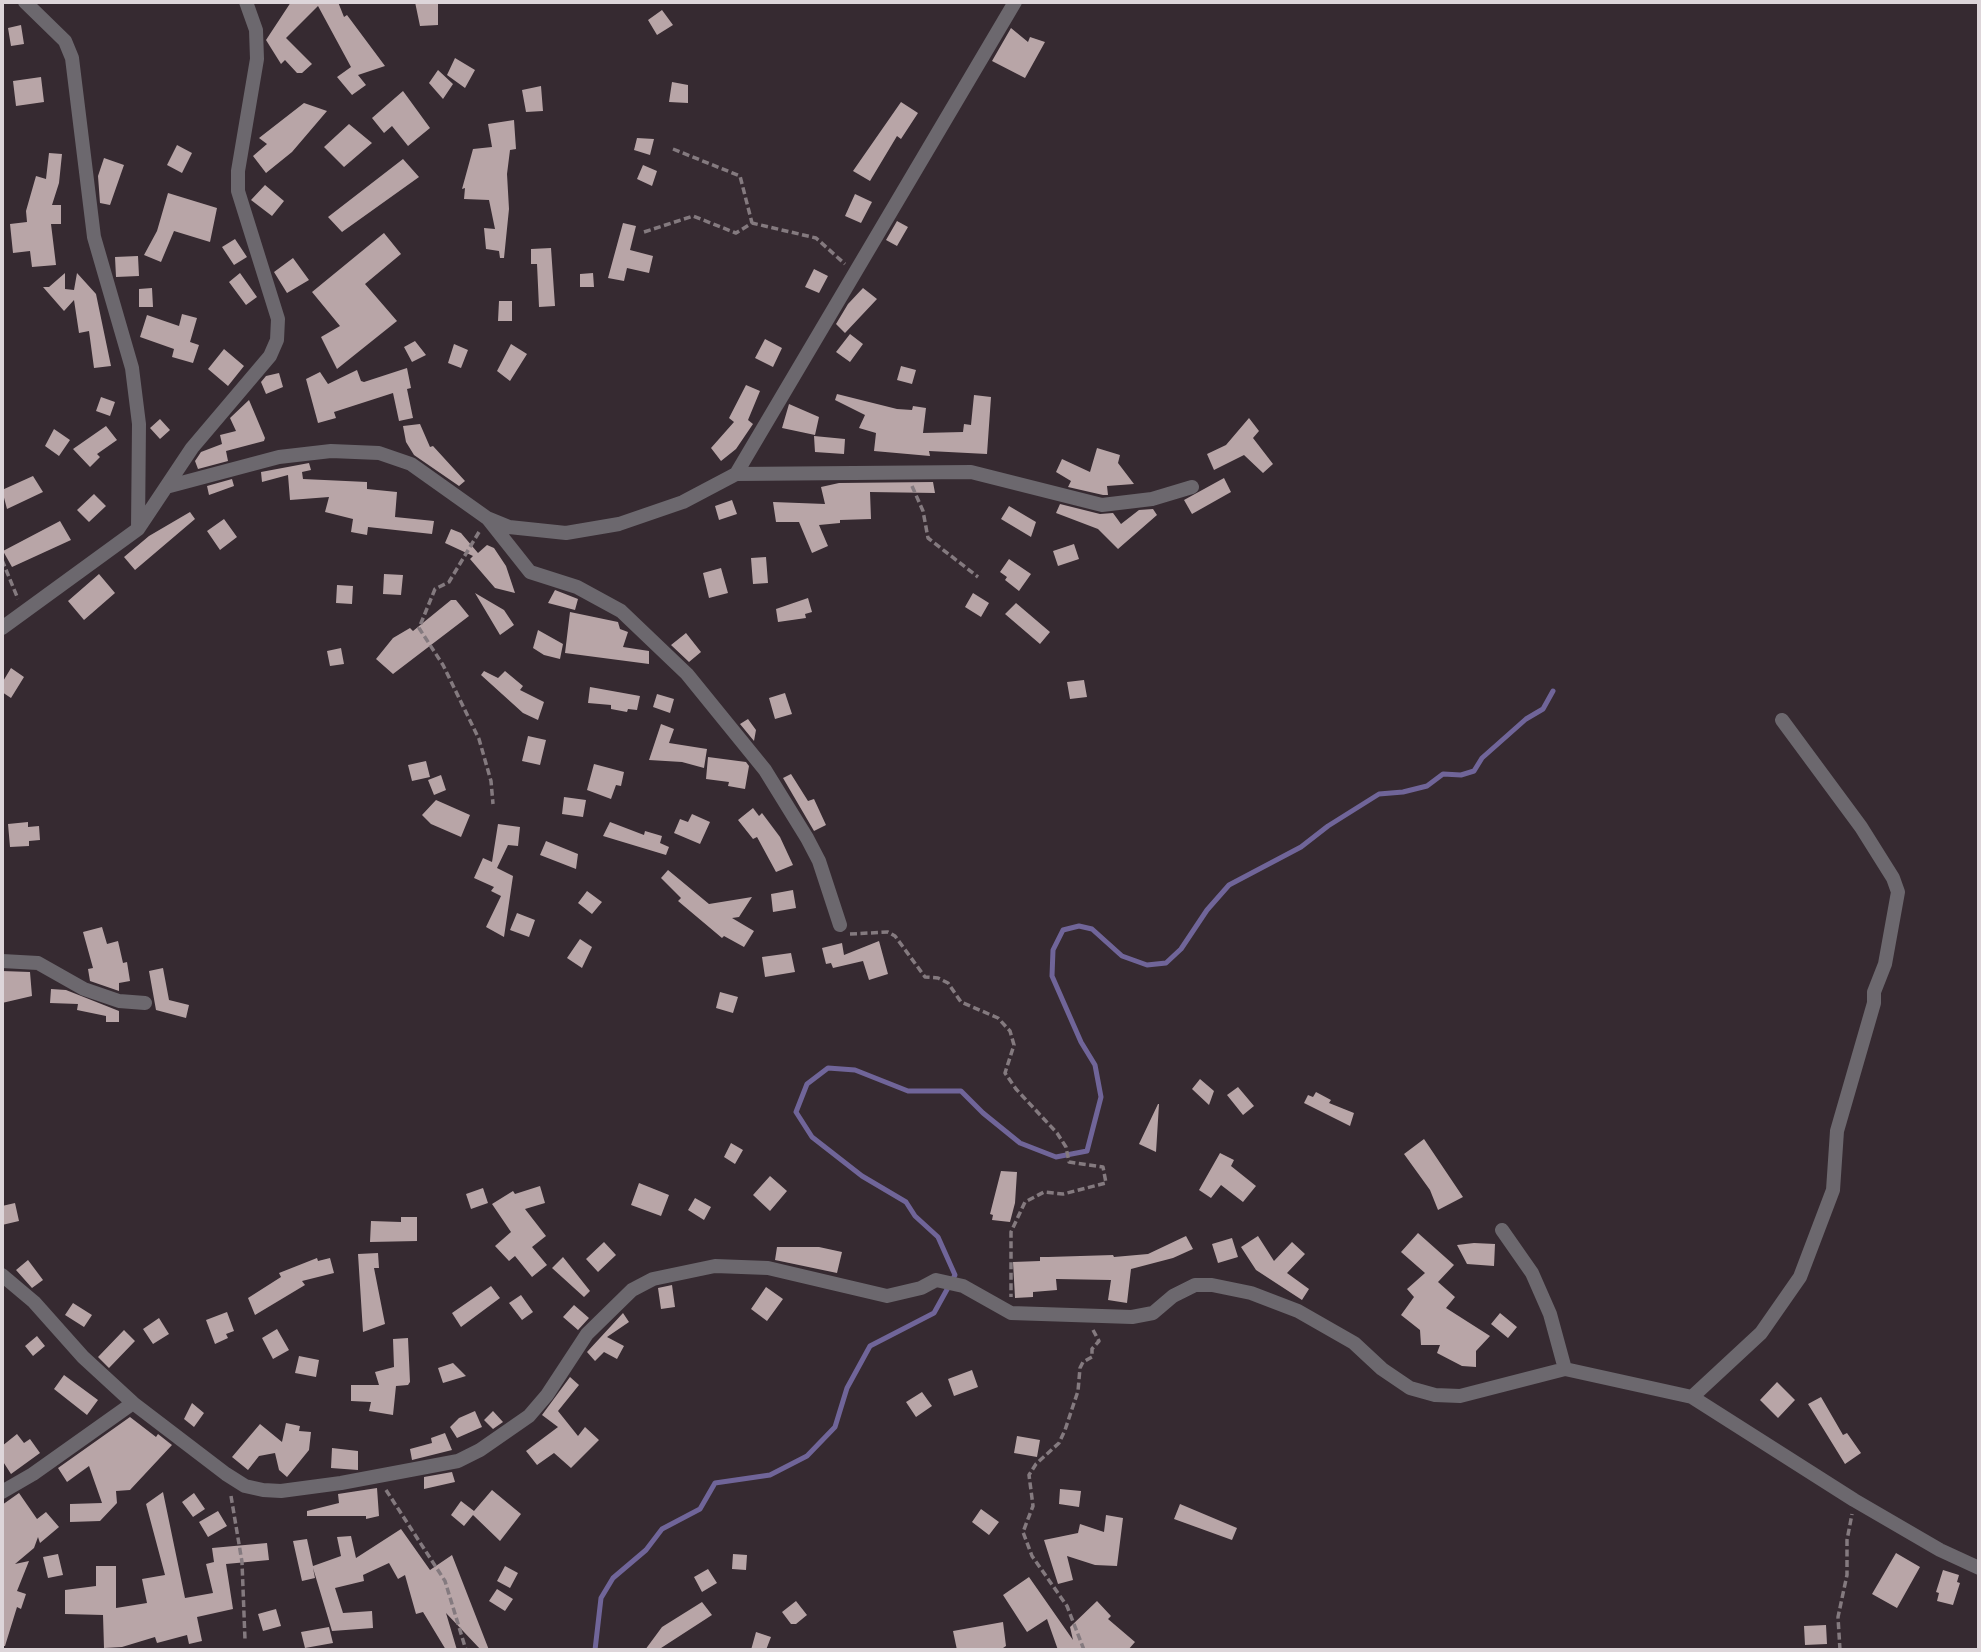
<!DOCTYPE html>
<style>
body{margin:0}
#map{position:relative;width:1981px;height:1652px;overflow:hidden;background:#362a31;font-family:"Crimson Pro",serif}
canvas{display:block}
.frame{position:absolute;inset:0;border:4px solid #ddd5d9;pointer-events:none}
</style>
<div id="map">
<canvas width="1981" height="1652"></canvas>
<div class="frame"></div>
</div>
<script>
const context = document.querySelector('canvas').getContext('2d');
context.lineJoin = 'round';
const poly = rows => new Path2D(rows.map(r => 'M' + r).join(''));
function stroke(path, color, width, dash) { context.strokeStyle = color; context.lineWidth = width; context.lineCap = dash ? 'butt' : 'round'; context.setLineDash(dash || []); context.stroke(path); }
function fill(path, color) { context.fillStyle = color; context.fill(path, 'evenodd'); }
const stream = poly([
 [595,1650,601,1598,613,1578,646,1550,662,1529,700,1509,715,1483,770,1475,807,1456,835,1427,847,1388,870,1346,934,1313,955,1275,938,1237,915,1216,906,1202,862,1176,812,1137,796,1112,807,1084,828,1068,855,1070,908,1091,961,1091,983,1113,1020,1143,1056,1157,1087,1151,1101,1097,1095,1065,1081,1042,1052,976,1053,950,1063,930,1079,926,1092,929,1122,956,1147,965,1166,963,1181,949,1207,910,1229,885,1301,847,1328,826,1379,794,1403,792,1427,786,1443,774,1461,775,1474,771,1482,758,1526,719,1543,709,1553,691]
]);
const building = poly([
 [291,2,338,2,344,17,347,15,385,66,358,75,366,85,352,95,337,77,351,67,318,6,286,38,312,64,302,73,297,73,285,60,281,64,266,40],
 [415,2,438,4,438,25,420,26],
 [662,10,673,25,657,35,648,20],
 [21,25,24,44,11,46,8,28],
 [1011,28,1028,42,1030,37,1045,42,1025,78,992,61],
 [455,58,475,70,465,88,447,75],
 [438,70,453,84,443,99,429,83],
 [41,77,44,102,16,106,13,81],
 [672,82,688,85,688,103,669,102],
 [541,86,543,111,526,112,522,90],
 [403,91,430,128,408,146,392,126,384,133,372,118],
 [901,102,918,113,901,139,897,136,870,181,853,171],
 [304,103,327,111,292,152,266,173,253,156,267,144,259,138],
 [514,120,516,149,510,150,507,174,509,209,504,258,500,258,499,251,486,249,484,228,495,229,489,200,464,199,465,188,462,189,473,149,492,147,488,124],
 [349,124,372,143,344,167,324,147],
 [637,138,654,139,650,155,634,150],
 [177,145,192,153,182,173,167,165],
 [49,153,62,154,59,183,52,205,61,205,61,224,51,224,56,265,32,267,30,251,13,253,10,224,27,222,26,211,36,176,46,179],
 [104,158,124,165,110,205,100,203,98,176],
 [403,159,419,177,342,232,328,217],
 [643,165,657,171,652,186,637,179],
 [265,185,284,201,272,216,251,200],
 [168,193,217,208,210,242,174,231,161,262,144,255,157,231],
 [855,194,872,202,861,223,845,216],
 [897,221,908,227,897,246,886,240],
 [623,223,636,226,630,250,653,256,649,273,627,268,624,281,608,278],
 [384,233,401,254,365,284,397,321,337,369,321,337,340,326,312,292],
 [235,239,247,257,234,265,222,247],
 [551,248,555,306,539,307,537,264,531,264,531,249],
 [138,256,139,276,116,277,115,257],
 [293,258,309,280,287,293,274,272],
 [814,269,828,276,819,293,805,287],
 [65,273,65,289,74,290,77,273,96,294,111,366,94,368,89,331,79,333,74,300,64,311,43,287,49,287],
 [240,273,257,297,246,305,229,282],
 [593,273,594,287,580,287,580,274],
 [152,288,153,307,139,307,139,289],
 [863,288,877,299,845,333,836,324,848,304],
 [499,301,512,301,512,321,498,321],
 [182,314,197,318,190,342,199,345,193,363,172,357,174,349,140,337,147,315,179,326],
 [850,334,863,344,850,362,836,352],
 [765,339,782,348,773,367,755,358],
 [415,341,426,355,412,362,404,347],
 [454,344,468,350,461,368,448,363],
 [511,344,527,354,510,381,497,371],
 [224,349,244,366,228,386,208,369],
 [901,366,916,370,912,384,897,380],
 [407,368,411,388,407,389,413,418,399,421,393,393,334,412,336,418,318,423,306,379,320,372,328,384,357,370,361,381,364,382],
 [279,373,283,387,266,394,261,382,266,376],
 [746,385,760,391,748,420,753,424,736,449,721,461,711,448,734,422,729,418],
 [837,394,897,409,912,410,913,406,926,408,923,433,963,432,964,424,971,425,974,395,991,397,987,454,929,451,930,456,874,451,876,433,859,428,865,415,835,400],
 [101,397,115,402,110,416,96,411],
 [249,400,265,438,264,441,226,451,228,461,198,469,195,461,201,452,222,444,220,435,236,431,230,418],
 [789,404,819,417,815,435,782,428],
 [1249,418,1259,431,1253,438,1273,464,1263,473,1244,455,1214,470,1207,454,1226,445],
 [160,419,170,430,160,439,150,428],
 [420,424,430,447,433,446,465,481,459,486,414,455,406,442,403,426],
 [106,426,117,440,97,454,100,457,90,467,73,449],
 [54,429,70,440,59,456,45,446],
 [814,436,845,439,844,454,815,452],
 [1097,448,1120,455,1118,463,1134,484,1107,486,1108,495,1103,495,1068,487,1071,481,1056,472,1062,459,1090,472],
 [309,463,311,470,302,472,303,479,367,482,367,489,397,492,395,517,434,521,432,534,368,527,367,535,351,532,353,519,325,512,329,497,290,500,288,475,262,482,261,472],
 [33,476,43,492,7,509,2,490],
 [1224,478,1231,492,1192,514,1184,500],
 [232,479,234,486,209,495,207,486],
 [933,482,935,493,870,492,871,519,840,520,840,523,819,525,828,546,812,553,799,522,776,522,773,502,825,504,821,487,839,483],
 [94,494,106,506,89,522,77,510],
 [732,500,737,514,719,520,715,506],
 [1060,504,1100,514,1113,513,1121,524,1139,510,1153,509,1157,515,1118,549,1098,529,1056,513],
 [1009,506,1036,522,1031,537,1001,519],
 [190,512,195,519,135,570,124,557,149,536],
 [224,519,237,537,220,550,207,531],
 [60,521,71,540,12,567,3,551],
 [451,529,461,533,478,553,487,545,494,548,506,566,515,593,495,588,470,559,473,556,445,543],
 [1074,544,1079,559,1058,566,1053,551],
 [766,557,768,583,753,584,751,558],
 [1009,559,1031,574,1019,591,1005,580,1007,577,1000,572],
 [721,568,728,593,709,598,703,573],
 [99,574,115,593,84,620,68,601],
 [384,574,403,575,401,595,383,594],
 [337,585,353,586,352,604,336,603],
 [555,590,578,599,575,610,548,603],
 [475,593,504,610,514,625,500,635],
 [973,593,989,603,981,617,965,607],
 [808,598,812,612,805,614,806,618,778,622,776,609],
 [451,600,456,600,469,616,393,674,376,659,393,638,410,628,413,631],
 [1016,603,1050,632,1040,644,1005,614],
 [570,612,618,622,620,629,628,632,623,647,649,651,649,664,565,653],
 [538,630,563,644,560,659,544,655,533,648],
 [686,633,701,652,689,662,671,645],
 [341,648,344,664,330,666,327,651],
 [11,668,24,677,11,698,2,692,2,683],
 [484,671,498,678,505,671,523,686,520,690,544,702,538,720,523,713,481,675],
 [1084,680,1087,697,1070,699,1067,682],
 [590,687,640,696,637,710,628,709,627,712,611,709,611,705,588,703],
 [785,693,792,714,775,719,769,698],
 [657,694,674,699,670,713,653,707],
 [748,719,756,730,754,741,740,724],
 [661,724,674,729,669,743,707,749,704,768,682,762,649,760],
 [528,736,546,740,540,765,522,761],
 [708,757,746,762,749,766,745,789,728,786,729,782,706,779],
 [426,761,430,777,412,781,408,765],
 [594,764,624,772,621,786,616,785,611,799,587,790],
 [791,774,808,801,814,799,826,825,814,831,783,778],
 [441,775,446,790,434,795,428,780],
 [564,797,586,800,583,817,562,814],
 [436,800,470,815,461,837,431,824,422,815],
 [753,808,759,816,762,813,780,837,793,865,776,872,757,837,753,839,738,820],
 [692,814,710,822,700,844,674,833,680,819,688,822],
 [28,822,28,827,39,826,40,840,29,841,29,846,10,847,8,824],
 [610,822,644,835,645,831,662,836,660,843,669,847,666,855,603,836],
 [498,824,520,827,518,846,508,845,497,868,513,876,504,937,486,927,501,896,491,891,494,887,474,878,483,858,492,862],
 [546,841,578,854,576,869,540,855],
 [668,870,709,904,752,897,739,917,732,918,754,931,744,947,724,936,722,938,678,901,681,898,661,878],
 [793,890,796,908,773,912,771,894],
 [587,891,602,902,592,914,578,903],
 [517,913,535,920,529,937,510,930],
 [102,927,107,944,118,941,123,963,127,962,130,981,119,983,119,991,90,981,88,969,93,968,83,932],
 [580,939,592,947,582,968,567,958],
 [879,941,888,974,869,980,863,961,833,968,831,963,826,964,822,948,842,943,844,955],
 [791,953,795,972,765,977,762,957],
 [163,968,169,1000,189,1005,186,1018,156,1010,149,971],
 [2,971,30,972,32,996,2,1003],
 [51,989,66,990,119,1011,119,1022,106,1022,106,1016,77,1010,78,1004,50,1003],
 [720,992,738,997,733,1013,716,1008],
 [1200,1079,1214,1091,1209,1105,1192,1089],
 [1238,1087,1254,1106,1243,1115,1227,1095],
 [1316,1092,1331,1100,1329,1103,1354,1113,1350,1126,1304,1103,1308,1095,1313,1097],
 [1158,1104,1159,1104,1156,1152,1139,1144],
 [1424,1139,1463,1197,1438,1210,1430,1190,1404,1154],
 [731,1143,743,1150,735,1164,724,1157],
 [1220,1153,1234,1160,1231,1166,1256,1186,1243,1202,1221,1185,1211,1198,1199,1190],
 [1001,1171,1017,1172,1015,1203,1010,1222,992,1220,993,1215,990,1214],
 [770,1176,787,1191,770,1211,753,1195],
 [639,1183,669,1195,661,1216,631,1205],
 [540,1186,545,1203,525,1209,546,1236,532,1247,547,1265,532,1277,515,1256,509,1261,495,1246,511,1232,492,1204,513,1191,515,1194],
 [483,1188,488,1203,471,1209,466,1194],
 [695,1198,711,1207,704,1220,688,1210],
 [15,1203,19,1221,2,1225,2,1206],
 [401,1217,417,1217,417,1241,370,1242,371,1221,401,1222],
 [1418,1233,1454,1265,1438,1282,1455,1297,1446,1308,1490,1336,1476,1351,1476,1367,1462,1366,1437,1353,1440,1345,1421,1345,1420,1330,1401,1315,1414,1297,1407,1289,1425,1273,1401,1252],
 [1186,1236,1193,1249,1173,1258,1131,1269,1127,1303,1108,1300,1111,1280,1056,1279,1057,1290,1033,1292,1033,1297,1015,1298,1013,1262,1040,1261,1040,1257,1048,1257,1113,1255,1114,1257,1148,1254],
 [1258,1236,1274,1261,1292,1242,1305,1254,1287,1273,1309,1289,1302,1300,1256,1270,1241,1247],
 [1232,1238,1238,1257,1218,1263,1212,1244],
 [604,1242,616,1255,598,1272,586,1259],
 [1474,1243,1495,1244,1494,1266,1467,1264,1457,1245],
 [777,1247,819,1247,842,1252,837,1273,775,1260],
 [378,1253,379,1268,374,1268,385,1324,363,1332,358,1254],
 [563,1257,590,1291,584,1297,552,1268],
 [317,1258,318,1261,330,1258,334,1273,302,1281,305,1285,255,1315,248,1298,281,1277,279,1273],
 [28,1260,43,1280,32,1288,16,1270],
 [672,1285,675,1307,661,1309,658,1288],
 [491,1286,500,1298,461,1327,452,1313],
 [766,1287,783,1299,767,1321,751,1309],
 [521,1295,533,1312,522,1320,509,1303],
 [73,1303,92,1315,84,1327,65,1315],
 [574,1305,589,1318,578,1330,563,1317],
 [227,1312,234,1331,226,1334,228,1338,215,1344,206,1320],
 [623,1313,629,1322,607,1337,624,1346,617,1359,604,1352,595,1361,587,1352],
 [1500,1313,1517,1327,1508,1338,1491,1324],
 [159,1318,169,1334,153,1344,143,1329],
 [277,1329,289,1350,273,1359,262,1338],
 [124,1330,135,1341,109,1368,98,1357],
 [37,1336,45,1346,33,1356,25,1346],
 [408,1338,410,1382,408,1385,396,1386,393,1415,369,1411,371,1402,351,1401,351,1385,379,1385,375,1372,394,1367,393,1339],
 [299,1356,319,1360,316,1377,295,1373],
 [453,1363,466,1376,443,1383,438,1368],
 [972,1370,978,1387,954,1396,948,1379],
 [64,1375,98,1400,87,1415,54,1389],
 [570,1377,579,1385,558,1411,578,1436,585,1427,599,1440,571,1468,554,1453,537,1465,526,1451,558,1427,542,1415],
 [1777,1382,1795,1400,1778,1418,1760,1400],
 [922,1392,932,1406,916,1417,906,1402],
 [1821,1397,1843,1435,1847,1433,1861,1453,1845,1464,1808,1404],
 [192,1403,204,1413,194,1427,184,1419],
 [475,1411,482,1427,457,1438,450,1427,459,1418],
 [493,1411,503,1422,493,1429,484,1420],
 [130,1417,156,1437,158,1434,172,1445,130,1490,116,1491,117,1503,100,1521,70,1522,70,1504,102,1503,89,1466,67,1482,58,1468],
 [286,1423,300,1426,299,1431,311,1432,309,1450,287,1477,279,1470,275,1453,259,1456,248,1470,232,1457,260,1424,282,1442],
 [445,1433,452,1450,412,1460,410,1449,432,1443,431,1438],
 [17,1434,24,1443,30,1439,40,1453,11,1474,2,1460,2,1446],
 [1017,1436,1040,1440,1037,1457,1014,1453],
 [332,1448,358,1451,358,1470,331,1468],
 [452,1472,455,1482,424,1489,424,1477],
 [377,1488,379,1516,366,1519,366,1516,307,1516,307,1511,339,1503,338,1494],
 [1060,1489,1081,1491,1079,1507,1059,1504],
 [492,1490,521,1514,500,1541,473,1515,464,1526,451,1515,461,1501,474,1511],
 [163,1492,185,1598,213,1593,206,1564,214,1562,212,1548,267,1543,269,1560,226,1564,233,1609,197,1617,202,1641,189,1644,187,1635,157,1643,155,1637,122,1647,104,1648,103,1615,65,1614,65,1590,96,1586,96,1566,116,1566,116,1608,147,1603,142,1579,165,1575,146,1504],
 [19,1493,37,1519,46,1512,59,1527,40,1543,38,1537,34,1548,15,1564,29,1561,17,1591,26,1594,21,1609,17,1607,5,1646,2,1646,2,1505],
 [194,1493,205,1509,193,1517,182,1502],
 [1180,1504,1237,1528,1232,1540,1174,1519],
 [981,1509,999,1522,989,1535,972,1522],
 [218,1511,227,1526,208,1537,199,1522],
 [1106,1515,1123,1518,1117,1566,1095,1565,1067,1556,1073,1580,1058,1584,1044,1540,1078,1533,1080,1524,1104,1532],
 [401,1529,430,1570,452,1555,489,1650,481,1650,446,1613,457,1650,446,1650,423,1612,416,1614,405,1575,398,1579,389,1563,363,1575,364,1581,335,1588,343,1613,372,1611,373,1628,332,1631,313,1568,315,1578,302,1581,293,1541,307,1539,313,1566,341,1556,337,1537,351,1536,356,1558],
 [1896,1553,1920,1567,1897,1608,1872,1594],
 [58,1554,63,1575,48,1578,43,1557],
 [733,1554,747,1555,746,1570,732,1569],
 [505,1566,518,1573,510,1588,497,1581],
 [708,1569,717,1583,702,1592,694,1577],
 [1943,1570,1959,1575,1957,1582,1960,1583,1953,1605,1937,1601,1939,1593,1936,1592],
 [1029,1577,1073,1640,1070,1627,1097,1601,1111,1616,1108,1619,1135,1642,1128,1650,1058,1650,1047,1619,1027,1632,1003,1595],
 [497,1589,513,1599,505,1611,489,1601],
 [796,1601,807,1615,796,1624,791,1624,782,1612],
 [702,1602,712,1615,658,1650,645,1650,662,1627],
 [276,1609,281,1626,263,1631,258,1614],
 [1003,1622,1006,1646,1000,1650,957,1650,953,1631],
 [1826,1625,1827,1644,1805,1645,1804,1626],
 [329,1627,333,1643,305,1648,301,1632],
 [756,1632,771,1637,766,1650,751,1650]
]);
const path = poly([
 [673,149,740,176,752,223],
 [644,232,693,216,736,233,752,223,816,238,845,264],
 [912,486,923,511,928,538,978,577],
 [479,532,449,582,435,589,419,628,443,665,479,739,491,781,493,804],
 [2,560,18,599],
 [850,934,888,932,895,936,925,977,938,978,948,983,961,1002,998,1018,1010,1031,1014,1045,1005,1073,1016,1089,1057,1133,1066,1147,1069,1162,1103,1167,1106,1183,1063,1194,1044,1192,1025,1202,1011,1232,1011,1297],
 [386,1490,445,1581,466,1650],
 [231,1496,242,1562,245,1640],
 [1084,1650,1067,1606,1032,1556,1023,1532,1033,1506,1029,1475,1036,1464,1059,1443,1065,1430,1078,1391,1080,1368,1083,1362,1092,1357,1092,1349,1099,1341,1093,1330],
 [1840,1650,1838,1617,1847,1575,1847,1540,1852,1514]
]);
const minor = poly([
 [25,2,65,41,72,58,94,237,132,368,139,424,138,528],
 [736,474,971,472,1102,505,1152,499,1192,487],
 [166,487,279,457,331,451,379,453,411,464,487,518,509,527,566,533,619,524,683,502,736,474,1015,2],
 [488,519,530,572,577,587,621,611,687,674,765,770,807,838,819,861,840,925],
 [2,628,138,529,192,448,270,356,277,340,278,319,238,191,238,171,257,59,256,30,246,2],
 [2,961,38,963,84,989,119,1001,145,1003],
 [1502,1230,1532,1273,1550,1314,1565,1369],
 [2,1275,34,1302,83,1357,133,1403,226,1474,245,1486,263,1490,281,1491,341,1483,458,1461,480,1450,529,1416,547,1395,587,1334,632,1290,653,1279,715,1266,768,1268,887,1296,921,1288,936,1280,963,1286,1011,1313,1132,1317,1153,1313,1173,1296,1195,1285,1212,1285,1251,1293,1298,1311,1354,1343,1382,1369,1410,1388,1435,1395,1460,1396,1565,1369,1692,1397,1854,1500,1940,1550,1979,1568],
 [1692,1397,1761,1333,1800,1277,1833,1190,1837,1131,1874,1003,1874,992,1885,964,1898,892,1893,878,1861,827,1782,720],
 [2,1492,33,1474,133,1403]
]);
stroke(stream, '#706599', 5);
fill(building, '#b8a5a7');
stroke(path, '#847a7f', 3.5, [7, 3.5]);
stroke(minor, '#6c686e', 14);
</script>
